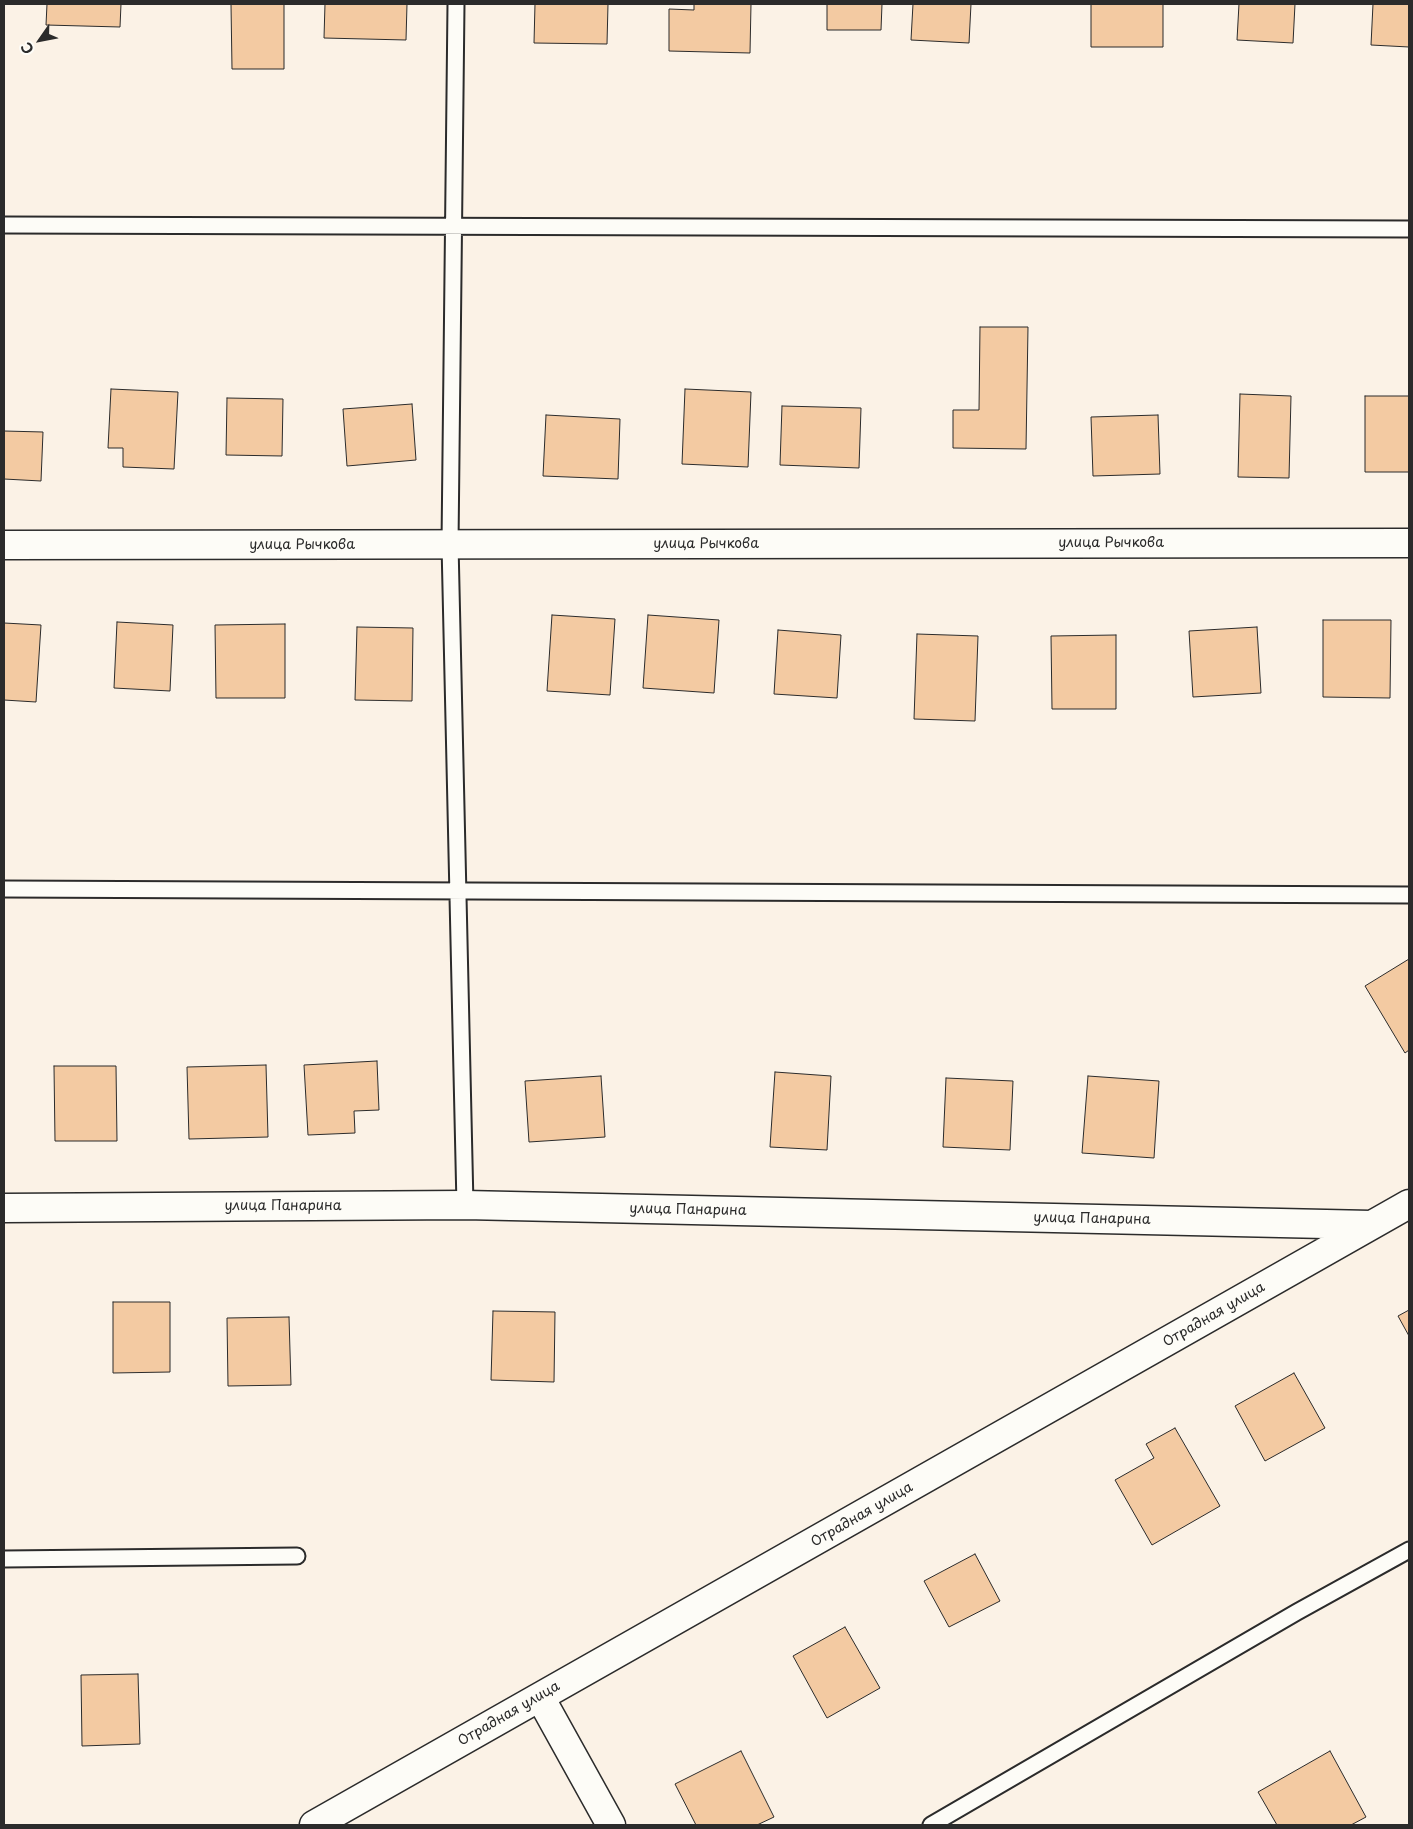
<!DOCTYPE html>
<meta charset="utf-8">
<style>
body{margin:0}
#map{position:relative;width:1413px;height:1829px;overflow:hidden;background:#fbf2e6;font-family:"Playpen Sans",sans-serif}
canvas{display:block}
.frame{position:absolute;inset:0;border:5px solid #2b2b2b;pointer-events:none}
.north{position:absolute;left:15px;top:15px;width:50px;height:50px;-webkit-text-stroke:4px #fdfcf7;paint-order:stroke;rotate:237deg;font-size:14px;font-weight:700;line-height:20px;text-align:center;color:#2b2b2b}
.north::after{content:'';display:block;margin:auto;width:18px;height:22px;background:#2b2b2b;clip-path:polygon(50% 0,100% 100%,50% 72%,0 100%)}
</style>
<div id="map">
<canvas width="1413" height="1829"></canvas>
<div class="frame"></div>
<div class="north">С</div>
</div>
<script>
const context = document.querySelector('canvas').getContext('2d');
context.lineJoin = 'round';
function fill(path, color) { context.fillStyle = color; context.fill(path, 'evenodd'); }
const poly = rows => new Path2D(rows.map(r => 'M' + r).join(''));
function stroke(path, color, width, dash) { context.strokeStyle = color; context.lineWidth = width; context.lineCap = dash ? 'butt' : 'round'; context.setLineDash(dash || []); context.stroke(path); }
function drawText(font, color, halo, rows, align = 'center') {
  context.font = font + ' "Playpen Sans",sans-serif'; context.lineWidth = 5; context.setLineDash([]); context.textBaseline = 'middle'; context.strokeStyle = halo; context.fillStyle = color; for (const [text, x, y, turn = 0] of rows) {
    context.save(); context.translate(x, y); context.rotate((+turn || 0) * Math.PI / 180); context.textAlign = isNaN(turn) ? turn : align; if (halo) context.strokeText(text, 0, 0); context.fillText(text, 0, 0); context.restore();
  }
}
const building = poly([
 [47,4,121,4,120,27,46,25,47,4],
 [231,4,284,4,284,69,232,69,231,4],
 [325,4,407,4,406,40,324,38,325,4],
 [535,4,608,4,607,44,534,43,535,4],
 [694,4,751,4,750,53,669,51,669,9,694,10,694,4],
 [827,4,882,4,881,30,827,30,827,4],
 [913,4,971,4,969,43,911,40,913,4],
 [1091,4,1163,4,1163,47,1091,47,1091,4],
 [1239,4,1295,4,1293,43,1237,40,1239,4],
 [1373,4,1409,4,1409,47,1371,45,1373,4],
 [980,327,1028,327,1026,449,953,448,953,410,979,410,980,327],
 [111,389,178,392,174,469,123,467,123,448,108,448,111,389],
 [685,389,751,392,748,467,682,464,685,389],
 [1240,394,1291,396,1289,478,1238,477,1240,394],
 [1365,396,1409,396,1409,472,1365,472,1365,396],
 [227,398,283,399,282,456,226,455,227,398],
 [412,404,416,460,347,466,343,409,412,404],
 [782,406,861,408,859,468,780,465,782,406],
 [546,415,620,419,618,479,543,476,546,415],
 [1158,415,1160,474,1093,476,1091,417,1158,415],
 [4,431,43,432,41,481,4,479,4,431],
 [552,615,615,619,610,695,547,691,552,615],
 [648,615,719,620,714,693,643,688,648,615],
 [1323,620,1391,620,1390,698,1323,697,1323,620],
 [117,622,173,625,170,691,114,688,117,622],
 [4,623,41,625,36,702,4,700,4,623],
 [285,624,285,698,216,698,215,625,285,624],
 [357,627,413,628,412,701,355,700,357,627],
 [1257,627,1261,693,1193,697,1189,631,1257,627],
 [778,630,841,635,837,698,774,694,778,630],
 [917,634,978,636,975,721,914,719,917,634],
 [1116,635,1116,709,1052,709,1051,636,1116,635],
 [1409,959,1409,1050,1405,1053,1365,986,1409,959],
 [377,1061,379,1110,354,1111,355,1133,308,1135,304,1065,377,1061],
 [266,1065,268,1137,189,1139,187,1067,266,1065],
 [54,1066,116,1066,117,1141,55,1141,54,1066],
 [775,1072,831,1076,827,1150,770,1147,775,1072],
 [601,1076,605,1137,529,1142,525,1081,601,1076],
 [1088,1076,1159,1081,1154,1158,1082,1153,1088,1076],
 [946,1078,1013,1081,1010,1150,943,1147,946,1078],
 [113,1302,170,1302,170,1372,113,1373,113,1302],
 [1409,1310,1409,1336,1398,1316,1409,1310],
 [493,1311,555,1312,554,1382,491,1380,493,1311],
 [289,1317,291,1385,228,1386,227,1318,289,1317],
 [1294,1373,1325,1428,1265,1461,1235,1406,1294,1373],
 [1175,1428,1220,1506,1152,1545,1115,1480,1154,1458,1146,1444,1175,1428],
 [975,1554,1000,1601,949,1627,924,1581,975,1554],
 [845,1627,880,1688,827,1718,793,1656,845,1627],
 [138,1674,140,1744,82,1746,81,1675,138,1674],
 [741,1751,774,1817,757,1825,696,1825,675,1784,741,1751],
 [1330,1751,1366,1817,1351,1825,1277,1825,1258,1792,1330,1751]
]);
const lane = poly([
 [456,4,450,544,465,1205],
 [4,225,1409,229],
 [4,889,1409,895],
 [4,1559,297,1556],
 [931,1825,1297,1612,1409,1550]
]);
const street = poly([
 [4,545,1409,543],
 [4,1208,465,1205,1371,1225],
 [540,1697,611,1825],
 [314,1825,1409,1204]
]);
const streetNames = [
 ["улица Рычкова",1111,543],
 ["улица Рычкова",706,544],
 ["улица Рычкова",302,545],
 ["улица Панарина",283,1206],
 ["улица Панарина",688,1210,1],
 ["улица Панарина",1092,1219,1],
 ["Отрадная улица",1214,1315,-30],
 ["Отрадная улица",862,1515,-30],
 ["Отрадная улица",509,1714,-30]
];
fill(building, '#f3caa2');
stroke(building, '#2b2b2b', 1);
stroke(lane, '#2b2b2b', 19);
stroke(street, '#2b2b2b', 31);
stroke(lane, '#fdfcf7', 15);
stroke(street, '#fdfcf7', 28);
drawText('14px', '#2b2b2b', '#fdfcf7', streetNames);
</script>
